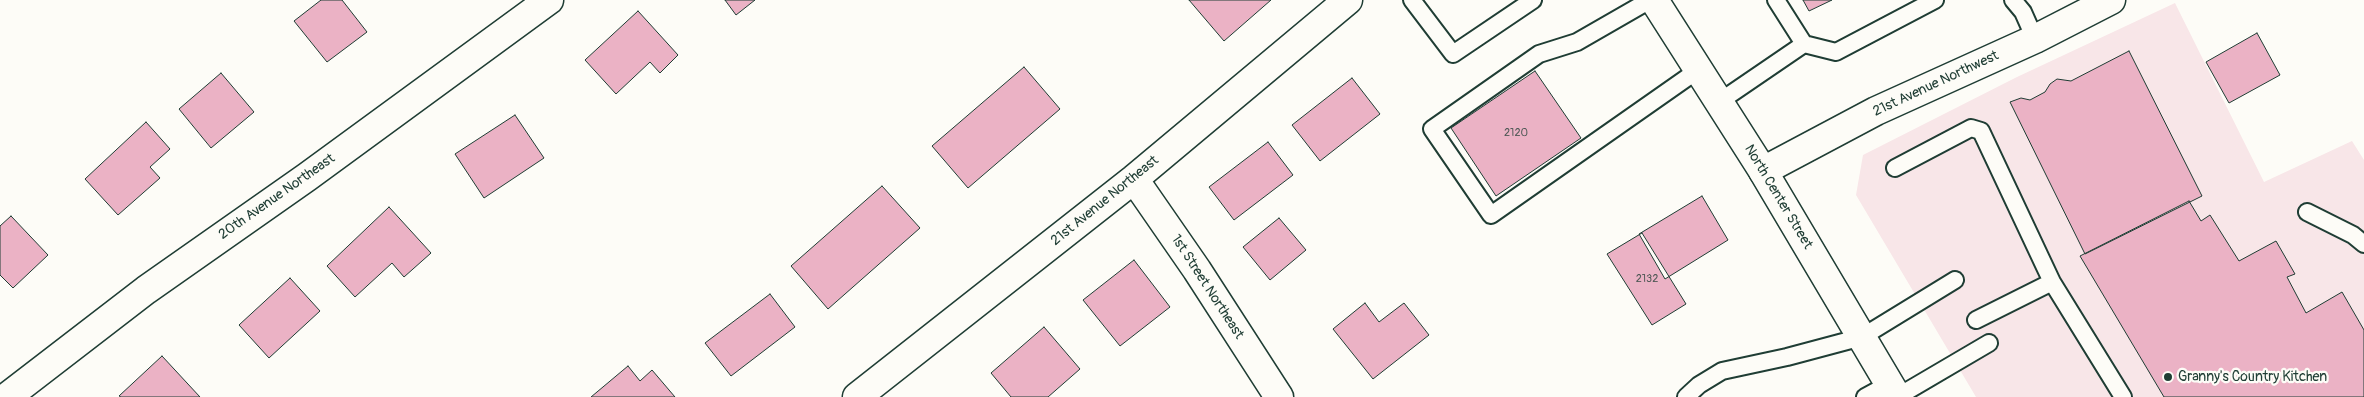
<!DOCTYPE html>
<style>
body{margin:0}
canvas{display:block;background:#fdfcf7}
</style>
<canvas width="2364" height="397"></canvas>
<script>
const context = document.querySelector('canvas').getContext('2d');
context.lineJoin = 'round';
function fill(path, color) { context.fillStyle = color; context.fill(path, 'evenodd'); }
const poly = rows => new Path2D(rows.map(r => 'M' + r).join(''));
function stroke(path, color, width, dash) { context.strokeStyle = color; context.lineWidth = width; context.lineCap = dash ? 'butt' : 'round'; context.setLineDash(dash || []); context.stroke(path); }
function drawText(font, color, halo, rows, align = 'center') {
  context.font = font + ' Pangolin,sans-serif'; context.lineWidth = 4.5; context.setLineDash([]); context.textBaseline = 'middle'; context.strokeStyle = halo; context.fillStyle = color; for (const [text, x, y, turn = 0] of rows) {
    context.save(); context.translate(x, y); context.rotate((+turn || 0) * Math.PI / 180); context.textAlign = isNaN(turn) ? turn : align; if (halo) context.strokeText(text, 0, 0); context.fillText(text, 0, 0); context.restore();
  }
}
const built = poly([
 [2175,3,2264,182,2352,141,2364,160,2364,397,1976,397,1856,195,1863,155,2017,77]
]);
const building = poly([
 [321,0,342,0,367,32,327,62,294,21,321,0],
 [725,0,755,0,736,15,725,0],
 [1189,0,1271,0,1224,41,1189,0],
 [1803,0,1832,0,1809,11,1803,0],
 [638,11,678,55,660,73,650,62,616,94,585,60,638,11],
 [2257,33,2280,75,2229,103,2206,62,2257,33],
 [2129,51,2202,196,2085,254,2010,102,2021,98,2030,100,2045,92,2050,84,2057,79,2071,81,2129,51],
 [1024,67,1060,109,968,188,932,146,1024,67],
 [1535,71,1581,138,1496,196,1451,128,1535,71],
 [221,73,254,112,211,148,179,109,221,73],
 [1352,78,1380,114,1320,161,1292,125,1352,78],
 [515,115,544,158,484,198,455,154,515,115],
 [146,122,170,149,150,167,160,178,118,215,85,179,146,122],
 [1268,142,1293,175,1234,220,1209,187,1268,142],
 [882,186,920,228,828,309,791,266,882,186],
 [1702,196,1728,240,1665,279,1639,234,1702,196],
 [2189,201,2201,221,2210,215,2239,261,2276,241,2295,274,2287,277,2306,313,2342,292,2364,330,2364,397,2164,397,2080,256,2189,201],
 [389,207,431,253,404,277,392,263,355,297,327,266,389,207],
 [11,216,48,255,13,288,0,275,0,226,11,216],
 [1279,218,1306,250,1270,280,1243,247,1279,218],
 [1642,233,1686,304,1652,325,1607,254,1642,233],
 [1134,260,1170,307,1120,346,1083,300,1134,260],
 [290,278,320,311,269,358,239,325,290,278],
 [770,294,795,327,731,376,705,343,770,294],
 [1365,303,1379,322,1404,303,1429,335,1373,379,1333,329,1365,303],
 [1044,327,1080,369,1048,397,1011,397,991,373,1044,327],
 [162,356,200,397,121,397,119,396,162,356],
 [628,366,640,381,652,370,675,397,591,397,628,366]
]);
const service = poly([
 [1412,0,1453,54,1533,0],
 [1650,0,1577,42,1539,54,1432,129,1491,215,1698,70],
 [1776,0,1804,44],
 [2013,0,2023,12,2035,39],
 [1719,102,1804,44,1836,52,1935,0],
 [1895,168,1971,128,1981,131,2052,282,2123,397],
 [2307,212,2353,235,2364,244],
 [1976,320,2052,282],
 [1686,397,1699,385,1722,371,1787,357,1862,337,1955,280],
 [1865,397,1889,384],
 [1897,397,1989,343]
]);
const minor = poly([
 [1134,179,1197,270,1279,397],
 [7,397,146,290,307,177,549,0],
 [857,397,1134,179,1348,0]
]);
const tertiary = poly([
 [1763,171,1876,111,2035,39,2111,0]
]);
const primary = poly([
 [1654,0,1763,171,1897,397]
]);
const markers = [
 [2168,377,5,"#1f3d34"]
];
const numberNames = [
 ["2120",1516,133],
 ["2132",1647,279]
];
const streetNames = [
 ["21st Avenue Northwest",1936,84,-25],
 ["20th Avenue Northeast",277,197,-35],
 ["North Center Street",1778,197,59],
 ["21st Avenue Northeast",1105,201,-39],
 ["1st Street Northeast",1207,287,57]
];
const poiNames = [
 ["Granny's Country Kitchen",2178,377]
];
fill(built, '#f8e6e8');
fill(building, '#ebb2c5');
stroke(building, '#1f3d34', 1);
stroke(service, '#1f3d34', 20);
stroke(minor, '#1f3d34', 31);
stroke(tertiary, '#1f3d34', 31);
stroke(primary, '#1f3d34', 31);
stroke(service, '#fdfcf7', 16);
stroke(minor, '#fdfcf7', 28);
stroke(tertiary, '#fdfcf7', 28);
stroke(primary, '#fdfcf7', 28);
for (const [x, y, r, color] of markers) { const dot = new Path2D(); dot.arc(x, y, r, 0, 2 * Math.PI); context.fillStyle = color; context.fill(dot); stroke(dot, '#fdfcf7', 2); }
drawText('11px', '#525a58', null, numberNames);
drawText('14px', '#1f3d34', '#fdfcf7', streetNames);
drawText('14px', '#1f3d34', '#fdfcf7', poiNames, 'left');
</script>
